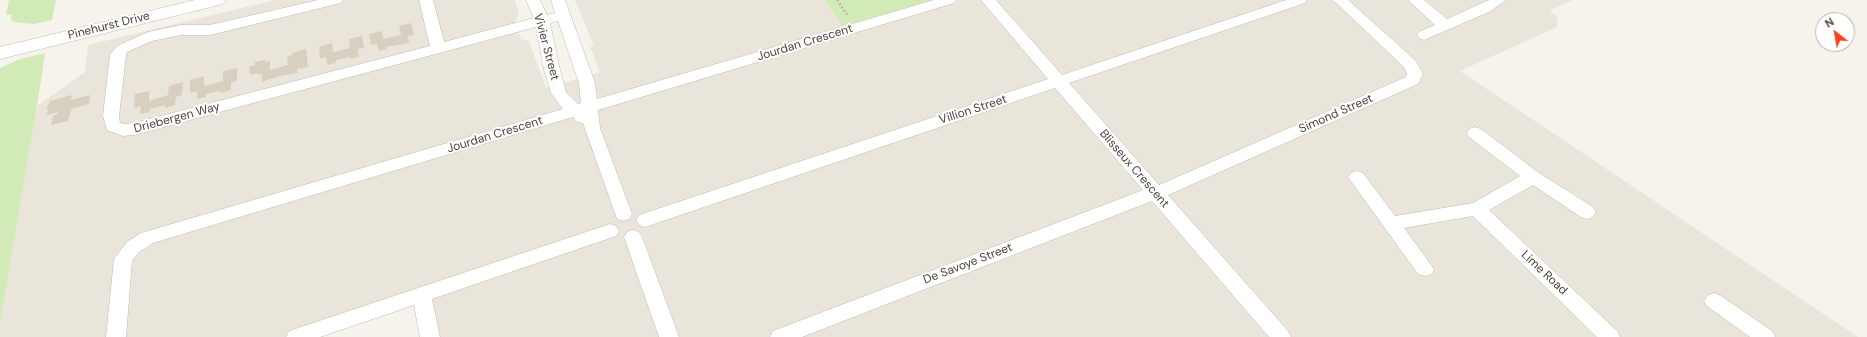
<!DOCTYPE html>
<style>
body{margin:0}
#map{position:relative;width:1867px;height:337px;overflow:hidden;background:#f6f3ec;font-family:"DM Sans",sans-serif}
canvas{display:block}
.north{position:absolute;left:1815px;top:12px;width:40px;height:40px;box-sizing:border-box;background:#fff;border:1px solid #b7b4b0;border-radius:50%;rotate:329deg;font-size:11px;font-weight:700;line-height:16px;text-align:center;color:#4b4439}
.north::after{content:'';display:block;margin:auto;width:14px;height:18px;background:#fc3f1d;clip-path:polygon(50% 0,100% 100%,50% 72%,0 100%)}
</style>
<div id="map">
<canvas width="1867" height="337"></canvas>
<div class="north">N</div>
</div>
<script>
const context = document.querySelector('canvas').getContext('2d');
context.lineJoin = 'round';
function fill(path, color) { context.fillStyle = color; context.fill(path, 'evenodd'); }
const poly = rows => new Path2D(rows.map(r => 'M' + r).join(''));
function stroke(path, color, width, dash) { context.strokeStyle = color; context.lineWidth = width; context.lineCap = dash ? 'butt' : 'round'; context.setLineDash(dash || []); context.stroke(path); }
function drawText(font, color, halo, rows, align = 'center') {
  context.font = font + ' "DM Sans",sans-serif'; context.lineWidth = 4; context.setLineDash([]); context.textBaseline = 'middle'; context.strokeStyle = halo; context.fillStyle = color; for (const [text, x, y, turn = 0] of rows) {
    context.save(); context.translate(x, y); context.rotate((+turn || 0) * Math.PI / 180); context.textAlign = isNaN(turn) ? turn : align; if (halo) context.strokeText(text, 0, 0); context.fillText(text, 0, 0); context.restore();
  }
}
const residential = poly([
 [275,0,515,0,519,13,515,20,521,39,529,41,546,88,600,72,590,47,594,46,575,0,1573,0,1550,10,1557,18,1557,27,1460,71,1858,337,428,337,421,297,300,337,0,337,0,323,37,106,85,72,88,45]
]);
const green = poly([
 [9,0,56,0,52,20,34,24,14,22,11,19,11,14,6,15],
 [825,0,932,0,842,26],
 [45,53,37,106,0,323,0,68,20,59]
]);
const building = poly([
 [411,23,414,35,408,36,409,43,386,47,387,49,379,51,377,44,371,45,369,34,382,31,383,39,401,35,399,26],
 [362,36,364,48,358,49,359,57,350,59,350,57,336,60,336,63,327,65,326,57,320,59,319,47,332,43,333,52,350,48,349,39],
 [306,49,308,67,297,69,297,73,279,76,262,82,262,74,259,75,258,73,250,75,249,67,255,65,255,62,265,60,265,62,270,61,270,70,288,65,287,57,292,55,292,53],
 [237,68,237,81,231,82,231,90,221,93,221,91,206,94,206,97,197,99,197,91,190,93,190,80,204,76,204,86,213,84,223,81,223,71],
 [183,82,182,95,176,97,175,105,165,108,165,105,150,109,150,112,140,114,141,106,134,108,135,94,149,91,149,101,168,95,169,86],
 [72,95,71,100,90,95,89,104,71,109,68,121,51,125,53,116,58,114,58,112,47,115,48,109,46,110,50,101]
]);
const path = poly([
 [837,0,848,16]
]);
const minor = poly([
 [318,0,343,0,341,3,210,35,181,35,152,41,127,52,126,55,119,116,120,123,124,124,134,123,430,46,419,0,433,0,444,42,534,18,526,0,540,0,547,15,555,13,551,0,565,0,595,83,597,99,934,0,956,0,954,3,598,110,600,128,632,214,629,219,623,221,617,219,583,123,577,122,573,117,153,243,139,252,132,261,126,337,106,337,114,259,127,242,141,233,563,109,551,93,544,70,536,27,134,135,123,136,107,130,103,116,110,55,117,46,148,32,181,25,210,25,318,0],
 [558,21,579,83,581,103,578,104,566,92,560,70,550,23,558,21],
 [981,0,996,0,1062,75,1286,0,1307,0,1305,3,1069,83,1159,185,1406,77,1407,74,1404,67,1333,0,1348,0,1416,61,1423,74,1418,84,1168,195,1288,331,1291,337,1269,337,1152,201,802,337,770,337,773,331,1143,190,1055,88,651,225,645,227,639,225,636,220,639,215,1048,79,981,0],
 [1408,0,1424,0,1447,19,1489,0,1506,0,1489,12,1424,40,1419,38,1417,35,1419,32,1435,25,1408,0],
 [1475,127,1481,129,1539,173,1593,207,1596,212,1593,217,1587,219,1581,217,1533,185,1489,210,1617,331,1620,337,1597,337,1473,216,1404,228,1434,269,1432,274,1425,276,1418,274,1348,177,1351,173,1357,171,1363,173,1395,216,1473,203,1520,176,1469,137,1467,133,1469,129,1475,127],
 [610,224,616,226,619,231,616,236,432,299,440,337,420,337,414,305,320,337,286,337,289,331,610,224],
 [633,230,639,232,642,237,679,337,659,337,624,237,627,232,633,230],
 [1714,293,1721,296,1772,331,1775,337,1750,337,1707,306,1704,301,1707,296,1714,293]
]);
const tertiary = poly([
 [195,0,226,0,223,4,0,59,0,47,195,0]
]);
const streetNames = [
 ["Pinehurst Drive",109,26,-14],
 ["Jourdan Crescent",805,43,-17],
 ["Vivier Street",546,47,75],
 ["Villion Street",973,110,-18],
 ["Simond Street",1336,114,-24],
 ["Driebergen Way",177,118,-15],
 ["Jourdan Crescent",495,135,-17],
 ["Blisseux Crescent",1134,169,49],
 ["De Savoye Street",968,264,-21],
 ["Lime Road",1544,273,43]
];
fill(residential, '#eae5da');
fill(green, '#d2eab5');
fill(building, '#d8cfc1');
stroke(minor, '#c2bbae', 1);
stroke(tertiary, '#c2bbae', 1);
stroke(path, '#c4b79f', 2.5, [2, 2]);
fill(minor, '#fff');
fill(tertiary, '#fff');
drawText('12px', '#4b4439', '#fff', streetNames);
</script>
